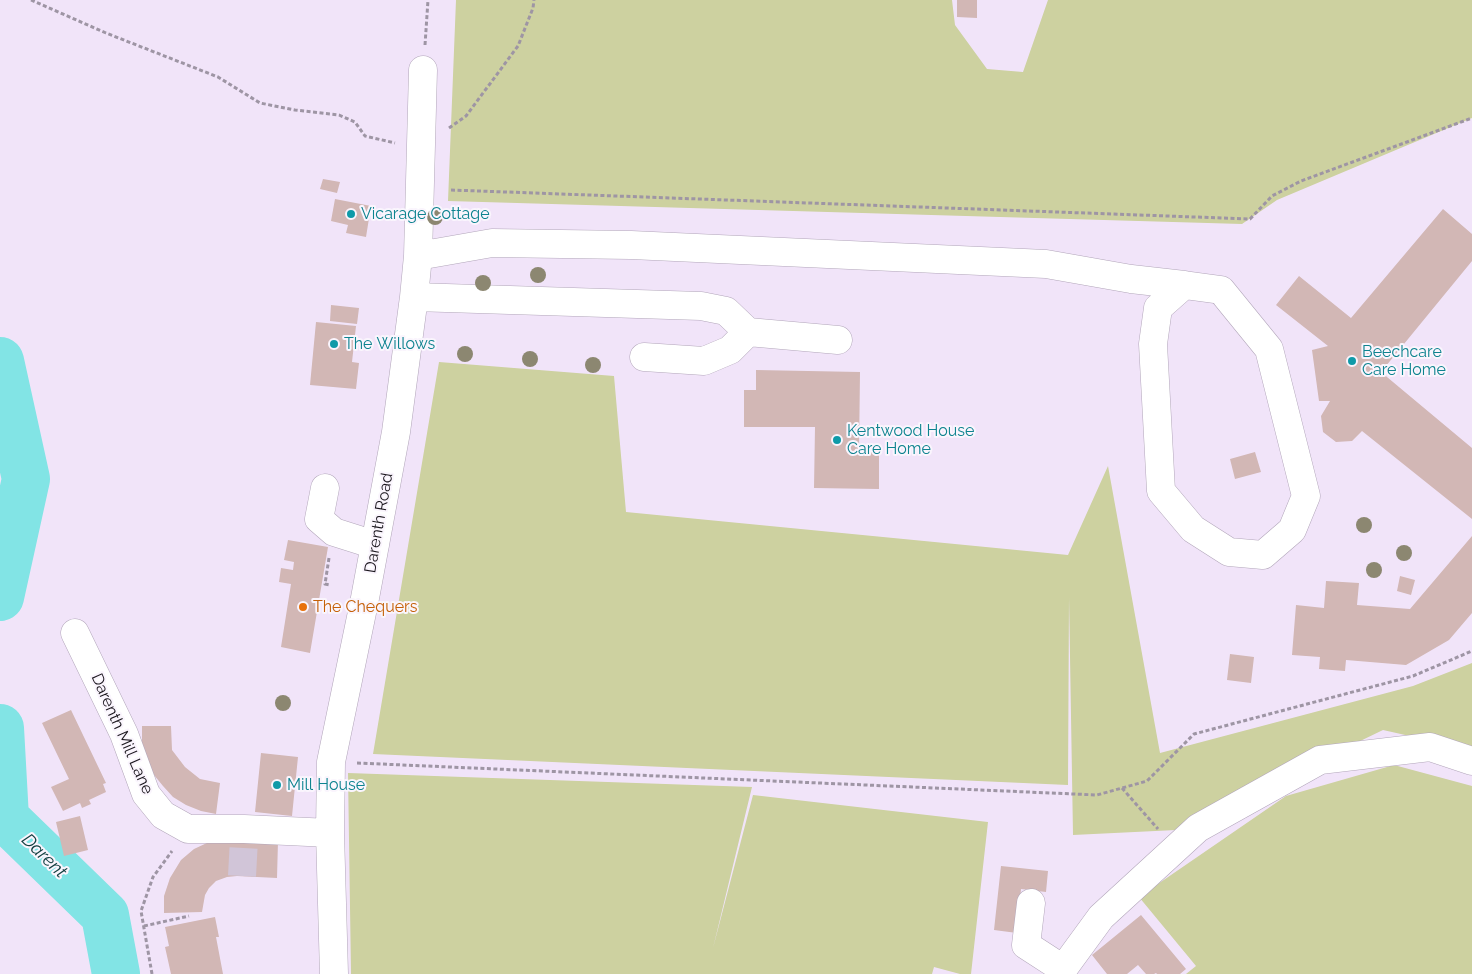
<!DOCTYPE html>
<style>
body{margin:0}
canvas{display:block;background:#f1e4f9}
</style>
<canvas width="1472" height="974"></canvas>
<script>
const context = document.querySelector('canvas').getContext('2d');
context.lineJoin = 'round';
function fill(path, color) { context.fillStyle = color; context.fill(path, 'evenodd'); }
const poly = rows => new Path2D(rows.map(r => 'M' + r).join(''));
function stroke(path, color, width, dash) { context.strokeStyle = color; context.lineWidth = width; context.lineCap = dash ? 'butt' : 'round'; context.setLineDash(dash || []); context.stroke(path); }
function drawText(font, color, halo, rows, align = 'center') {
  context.font = font + ' Raleway,sans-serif'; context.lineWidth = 4; context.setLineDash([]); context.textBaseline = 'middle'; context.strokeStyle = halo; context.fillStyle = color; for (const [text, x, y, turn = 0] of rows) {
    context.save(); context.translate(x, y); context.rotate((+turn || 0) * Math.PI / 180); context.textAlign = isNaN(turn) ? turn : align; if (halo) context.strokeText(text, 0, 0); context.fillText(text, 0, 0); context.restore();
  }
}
const green = poly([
 [456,0,952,0,955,25,987,69,1023,72,1048,0,1472,0,1472,118,1277,200,1242,224,448,201],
 [439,362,614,376,626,512,1068,555,1108,466,1160,753,1413,686,1472,663,1472,750,1383,730,1176,830,1073,835,1069,597,1068,785,373,754],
 [1394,765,1472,786,1472,974,1186,974,1196,966,1139,897,1286,796],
 [348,773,752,787,713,948,753,795,988,822,971,974,960,974,934,967,932,974,351,974]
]);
const river = poly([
 [0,361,26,479,0,597],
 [0,728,5,818,105,915,116,974]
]);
const building = poly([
 [957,0,977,0,977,18,957,17],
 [323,179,340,182,337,193,320,189],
 [335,199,371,206,366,237,346,233,348,225,331,221],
 [1443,209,1472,234,1472,261,1381,372,1472,448,1472,519,1362,431,1352,441,1336,442,1323,432,1321,416,1330,401,1319,401,1312,350,1328,346,1276,305,1299,276,1351,318],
 [331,305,359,308,357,324,330,321],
 [316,322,356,326,352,362,359,363,356,389,310,385],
 [756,370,860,372,859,452,879,452,879,489,814,488,815,427,744,427,744,390,756,390],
 [1255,452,1261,472,1235,479,1230,459],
 [1472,536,1472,613,1449,640,1406,665,1346,660,1345,671,1319,669,1320,657,1292,655,1296,605,1324,608,1326,581,1359,583,1357,605,1410,609],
 [288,540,328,547,310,653,281,647,291,584,279,582,281,568,293,570,294,562,284,560],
 [1400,576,1415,580,1411,595,1397,591],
 [1230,654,1254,657,1251,683,1227,680],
 [71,710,106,783,103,784,106,792,89,800,91,804,82,808,80,803,63,811,51,787,69,779,42,723],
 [142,726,171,726,172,750,185,767,200,779,220,783,216,814,201,811,186,805,173,797,163,786,154,775,147,759,142,744],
 [261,753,298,757,292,816,255,812],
 [80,816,88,850,64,856,56,822],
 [278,841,277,878,237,876,227,877,216,881,209,888,205,895,202,912,164,913,164,896,170,878,181,860,194,849,209,842],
 [1001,866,1048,871,1046,892,1021,889,1017,933,994,930],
 [1141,915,1186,969,1180,974,1157,974,1156,973,1154,974,1146,974,1138,965,1127,974,1107,974,1092,955],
 [215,917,219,937,216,937,223,974,171,974,165,947,169,946,165,927]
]);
const minorTunnel = poly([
 [242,876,244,839]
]);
const path = poly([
 [31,0,106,33,218,77,260,103,295,110,339,115,355,122,365,136,395,143],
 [425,45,428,0],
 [449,128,466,116,518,46,533,8,534,0],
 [451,190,1250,219,1272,196,1301,181,1472,118],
 [329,558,325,584,330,585],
 [357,763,1097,795,1147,781,1194,734,1413,676,1472,651],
 [1122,788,1158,829],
 [144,926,189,916],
 [152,974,141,911,153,877,172,851]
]);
const minor = poly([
 [418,256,492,243,631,245,1046,264,1131,279,1184,285],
 [1184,285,1221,290,1269,349,1306,496,1292,530,1263,555,1229,552,1193,529,1161,491,1153,344,1158,308,1184,285],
 [414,297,701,306,726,311,748,332,838,340],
 [644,357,704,361,730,350,748,332],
 [325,488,319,519,334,532,375,545],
 [75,633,124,734,146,794,163,815,188,829,244,829,330,833],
 [1031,903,1026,945,1063,969],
 [334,974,330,833,331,762,365,598,396,432,414,297,418,256,423,70],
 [1061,974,1063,969,1101,917,1198,828,1320,760,1430,747,1472,761]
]);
const trees = [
 [435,217],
 [538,275],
 [483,283],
 [465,354],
 [530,359],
 [593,365],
 [1364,525],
 [1404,553],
 [1374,570],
 [283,703]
];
const markers = [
 [351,214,5,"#0f9aa8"],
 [334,344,5,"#0f9aa8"],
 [1352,361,5,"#0f9aa8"],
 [837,440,5,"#0f9aa8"],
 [303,607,5,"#e8710a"],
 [277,785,5,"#0f9aa8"]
];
const cultureNames = [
 ["Vicarage Cottage",361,214],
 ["The Willows",344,344],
 ["Beechcare",1362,352],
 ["Care Home",1362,370],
 ["Kentwood House",847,431],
 ["Care Home",847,449],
 ["Mill House",287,785]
];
const streetNames = [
 ["Darenth Road",379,523,-80],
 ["Darenth Mill Lane",122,734,66]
];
const foodNames = [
 ["The Chequers",313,607]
];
const waterNames = [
 ["Darent",44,856,44]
];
fill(green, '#cdd1a0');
stroke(river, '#82e4e5', 48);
fill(building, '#d2b7b5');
stroke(minorTunnel, '#d1c5d8', 28, [28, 14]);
stroke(minor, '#b2a6ba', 29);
stroke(path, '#9e95a4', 3, [4, 2.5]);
stroke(minor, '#fff', 28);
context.fillStyle = '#8c8771';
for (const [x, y] of trees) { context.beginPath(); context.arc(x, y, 8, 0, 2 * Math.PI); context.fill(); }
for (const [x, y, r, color] of markers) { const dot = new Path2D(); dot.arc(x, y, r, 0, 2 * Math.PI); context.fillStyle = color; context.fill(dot); stroke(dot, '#faf5fd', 2); }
drawText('16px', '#0d838f', '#faf5fd', cultureNames, 'left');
drawText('16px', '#19151c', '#faf5fd', streetNames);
drawText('16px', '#c56008', '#faf5fd', foodNames, 'left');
drawText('italic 18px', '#124041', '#faf5fd', waterNames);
</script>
